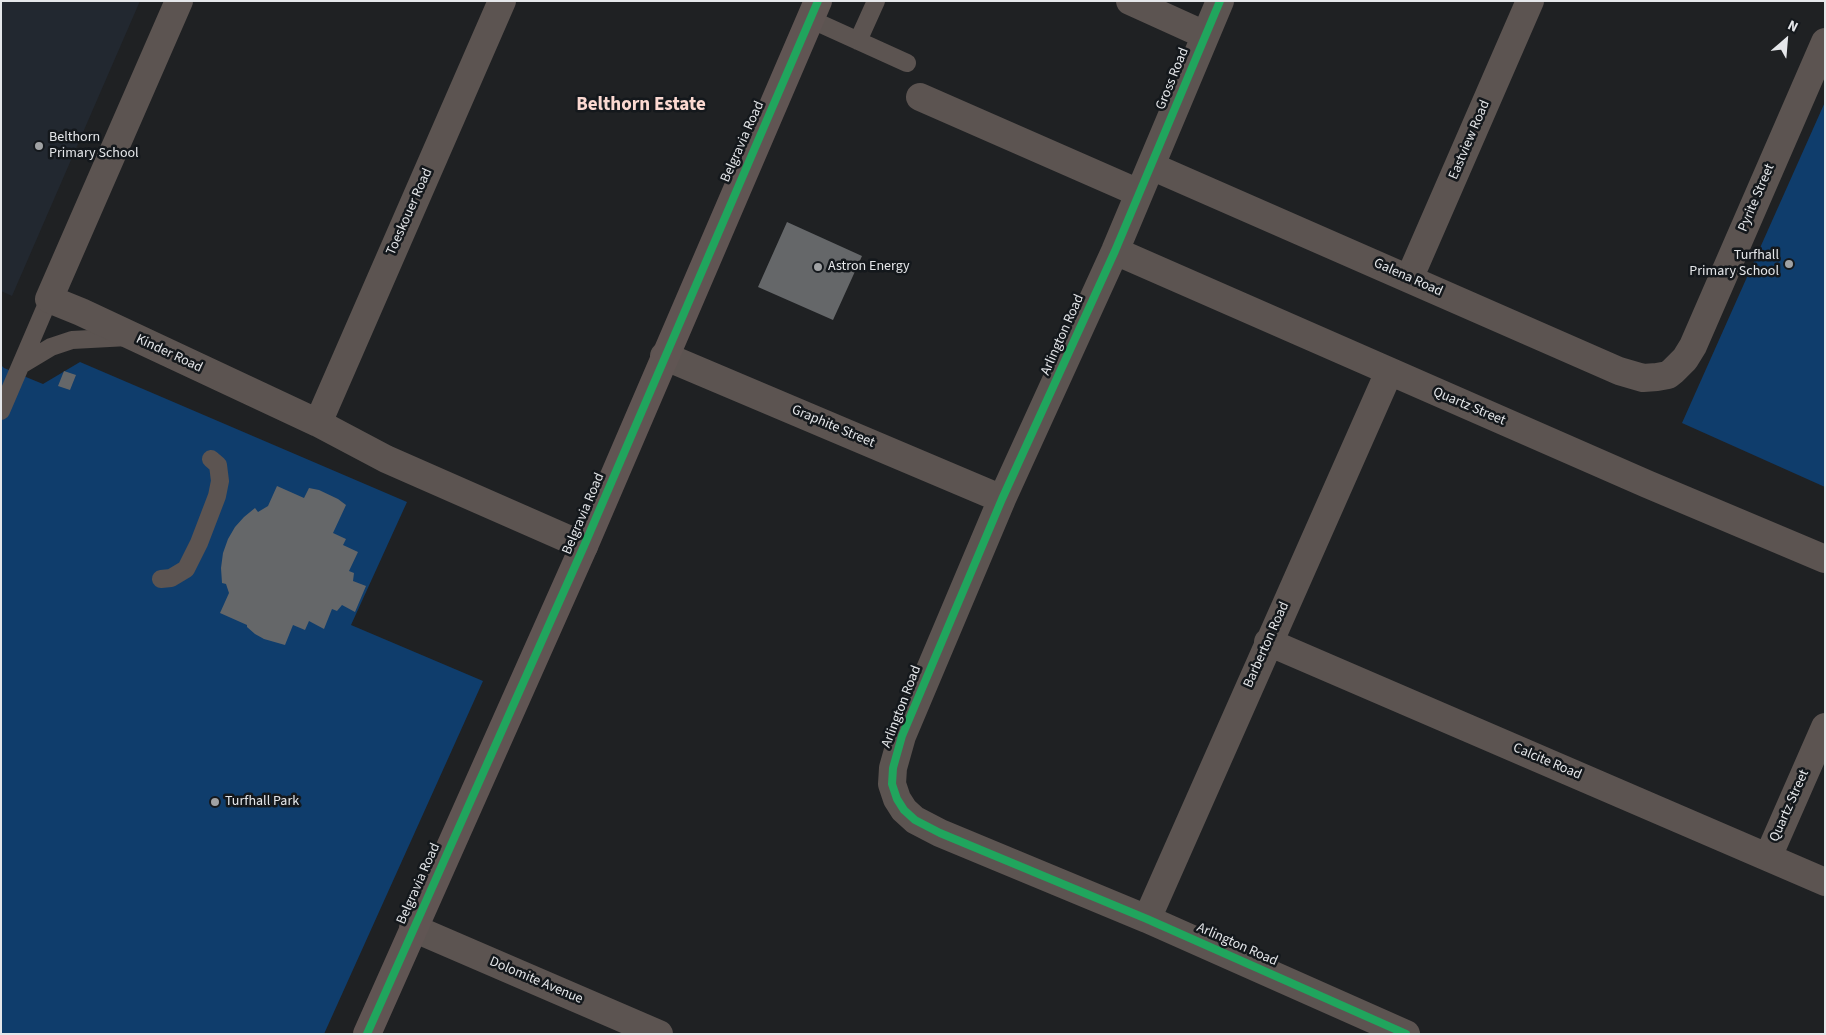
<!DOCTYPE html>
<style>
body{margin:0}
#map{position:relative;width:1826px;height:1035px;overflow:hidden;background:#1f2123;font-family:"Source Sans 3",sans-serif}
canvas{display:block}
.frame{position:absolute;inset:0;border:2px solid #e5e7ea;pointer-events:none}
.north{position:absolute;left:1761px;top:15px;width:50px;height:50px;-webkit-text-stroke:4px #14181c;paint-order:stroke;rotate:27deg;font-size:14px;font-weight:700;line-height:20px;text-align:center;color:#e5e7ea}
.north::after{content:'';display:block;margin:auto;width:18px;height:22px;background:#e5e7ea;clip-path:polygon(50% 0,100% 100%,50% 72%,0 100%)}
</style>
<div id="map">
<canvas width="1826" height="1035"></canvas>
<div class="frame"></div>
<div class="north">N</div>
</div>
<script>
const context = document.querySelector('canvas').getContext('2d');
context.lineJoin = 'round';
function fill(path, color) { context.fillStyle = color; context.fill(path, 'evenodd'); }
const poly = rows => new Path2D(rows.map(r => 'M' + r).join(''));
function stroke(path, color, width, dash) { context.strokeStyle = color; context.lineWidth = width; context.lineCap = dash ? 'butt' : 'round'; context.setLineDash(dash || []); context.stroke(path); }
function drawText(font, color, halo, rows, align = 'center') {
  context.font = font + ' "Source Sans 3",sans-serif'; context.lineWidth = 5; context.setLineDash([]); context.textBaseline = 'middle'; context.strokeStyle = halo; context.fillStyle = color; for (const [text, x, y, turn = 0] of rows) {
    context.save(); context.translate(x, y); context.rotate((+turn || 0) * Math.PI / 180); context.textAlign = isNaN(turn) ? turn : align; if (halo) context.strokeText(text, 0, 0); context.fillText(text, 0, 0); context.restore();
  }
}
const built = poly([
 [1,1,140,1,12,296,1,291]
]);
const green = poly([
 [1825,102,1825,487,1682,423],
 [80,362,407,502,351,625,483,681,324,1034,1,1034,1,365,4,368,43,384]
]);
const building = poly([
 [787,222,862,256,833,320,758,287],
 [64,371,76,375,70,390,58,386],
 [277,486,304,498,309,488,319,490,338,499,346,505,333,533,346,539,343,545,358,552,349,571,354,573,353,581,366,586,355,612,342,605,337,611,332,609,324,629,309,621,305,630,293,625,285,645,264,639,255,634,247,627,247,625,220,613,229,593,226,584,222,583,221,568,223,553,228,539,235,527,244,517,255,508,258,512,268,506]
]);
const lane = poly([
 [810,19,907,63],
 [858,41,876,1],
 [21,365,51,347,72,340,128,337],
 [1,411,49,299],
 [161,579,171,578,186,569,199,543,217,496,220,481,218,465,211,459]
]);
const street = poly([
 [179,1,49,299,81,312,318,423,386,459,584,546],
 [1130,1,1205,35],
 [1220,1,1115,251,1002,499,902,736,893,768,892,784,897,799,904,810,915,820,940,833,1147,919,1406,1034],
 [920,97,1139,193],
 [1151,166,1619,371,1643,378,1657,377,1668,375,1673,371,1685,359,1693,346,1825,42],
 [1115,251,1647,484,1825,559],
 [1409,279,1530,1],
 [664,356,1002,499],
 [318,423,502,1],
 [1268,642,1825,882],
 [1768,857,1825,727],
 [1147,919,1389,372],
 [413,928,659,1034]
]);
const secondary = poly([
 [367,1034,584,546,818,1]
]);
const cycleway = poly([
 [1220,1,1115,251,1002,499,902,736,893,768,892,784,897,799,904,810,915,820,940,833,1147,919,1406,1034],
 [367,1034,584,546,818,1]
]);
const markers = [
 [39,146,5,"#a0a2a4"],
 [1789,264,5,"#a0a2a4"],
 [818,267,5,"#a0a2a4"],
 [215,802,5,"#a0a2a4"]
];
const streetNames = [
 ["Gross Road",1173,79,-68],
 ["Eastview Road",1470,140,-67],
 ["Belgravia Road",743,142,-66],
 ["Pyrite Street",1757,198,-67],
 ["Toeskouer Road",410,212,-66],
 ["Galena Road",1408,278,24],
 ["Arlington Road",1063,335,-66],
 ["Kinder Road",169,354,25],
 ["Quartz Street",1469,407,23],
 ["Graphite Street",833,427,23],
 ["Belgravia Road",584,514,-67],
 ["Barberton Road",1267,645,-66],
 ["Arlington Road",902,707,-69],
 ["Calcite Road",1547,762,23],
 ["Quartz Street",1790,806,-66],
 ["Belgravia Road",419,884,-66],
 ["Arlington Road",1237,945,24],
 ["Dolomite Avenue",536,981,23]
];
const poiNames = [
 ["Belthorn",49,138],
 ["Primary School",49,154],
 ["Turfhall",1779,256,"right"],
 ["Primary School",1779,272,"right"],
 ["Astron Energy",828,267],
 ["Turfhall Park",225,802]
];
const districtNames = [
 ["Belthorn Estate",641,106]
];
fill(built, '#222830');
fill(green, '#0f3d6c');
fill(building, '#656769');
stroke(lane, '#5c5451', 18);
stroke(street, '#5c5451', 28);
stroke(secondary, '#605553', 28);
stroke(cycleway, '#20a55d', 8);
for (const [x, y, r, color] of markers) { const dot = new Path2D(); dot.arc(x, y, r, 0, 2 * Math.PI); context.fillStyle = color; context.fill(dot); stroke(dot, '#14181c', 2); }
drawText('14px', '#e5e7ea', '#14181c', streetNames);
drawText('14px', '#e5e7ea', '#14181c', poiNames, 'left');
drawText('bold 19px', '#fbd9d1', '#14181c', districtNames);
</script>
